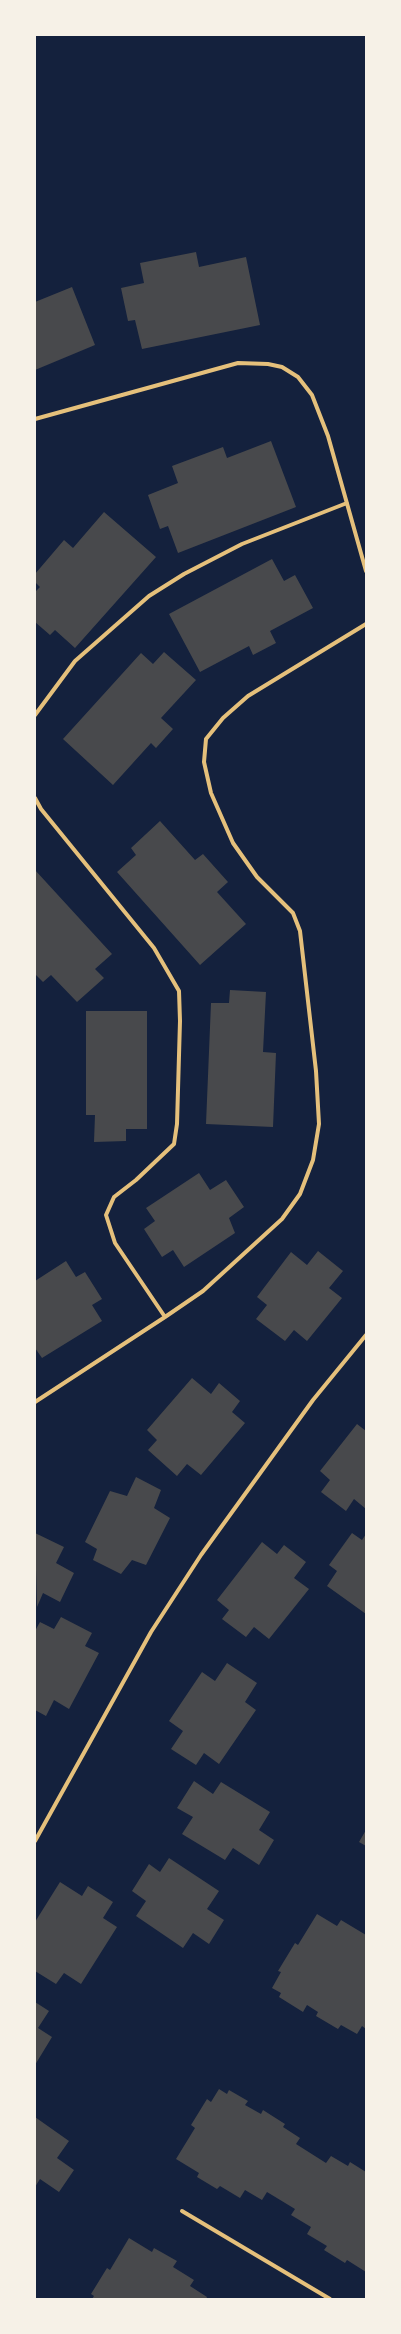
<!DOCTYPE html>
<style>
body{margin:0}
#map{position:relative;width:401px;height:2334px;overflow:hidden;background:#14213d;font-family:"Varela Round",sans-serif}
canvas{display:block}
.frame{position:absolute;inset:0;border:36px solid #f6f1e7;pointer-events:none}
</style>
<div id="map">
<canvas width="401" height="2334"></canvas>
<div class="frame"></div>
</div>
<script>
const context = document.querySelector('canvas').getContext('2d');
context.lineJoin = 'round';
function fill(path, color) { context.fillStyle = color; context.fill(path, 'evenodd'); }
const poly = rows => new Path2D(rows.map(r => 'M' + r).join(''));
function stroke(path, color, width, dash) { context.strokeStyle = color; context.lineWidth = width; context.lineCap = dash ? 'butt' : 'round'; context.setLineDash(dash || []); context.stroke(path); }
const building = poly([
 [196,252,199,267,246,257,260,325,142,349,135,320,128,321,121,288,144,283,140,263],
 [72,287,95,345,35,370,35,302],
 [271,441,296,507,178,553,168,526,160,529,148,495,178,483,172,466,223,447,227,458],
 [104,512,156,557,75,648,55,630,50,635,35,622,35,592,40,587,35,582,35,574,64,540,73,548],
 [272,559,284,581,295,575,313,608,270,631,276,643,253,655,249,646,200,672,169,614],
 [164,652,196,680,161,718,173,729,156,748,151,743,113,785,63,739,141,653,153,664],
 [160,821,195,860,203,854,228,882,217,892,246,924,200,965,117,872,136,855,131,848],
 [35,870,112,954,95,969,104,978,77,1002,51,975,43,982,35,974],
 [230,990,266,992,263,1052,276,1053,273,1127,206,1124,211,1003,229,1003],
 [86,1011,147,1011,147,1129,126,1129,126,1141,94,1142,95,1115,86,1115],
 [199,1173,210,1190,226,1180,244,1207,229,1218,235,1233,184,1267,173,1250,162,1257,144,1229,155,1221,146,1208],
 [318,1251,343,1271,329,1288,342,1298,307,1341,294,1330,285,1341,256,1319,267,1305,257,1297,291,1252,307,1265],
 [66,1261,76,1277,85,1272,102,1299,92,1305,102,1321,42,1358,35,1348,35,1281],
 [192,1378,211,1394,219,1383,240,1401,232,1412,245,1423,201,1475,187,1464,177,1476,148,1450,157,1440,147,1430],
 [357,1424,366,1431,366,1509,354,1499,346,1511,321,1492,330,1480,320,1471],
 [136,1477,161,1490,154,1508,170,1518,146,1565,132,1560,121,1574,93,1560,97,1549,85,1542,110,1491,127,1496],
 [35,1533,64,1547,56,1563,74,1573,60,1602,43,1593,37,1607],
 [352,1533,362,1540,366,1534,366,1614,327,1586,337,1571,329,1565],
 [262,1542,277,1554,284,1545,306,1562,294,1578,309,1589,269,1639,254,1627,246,1637,222,1619,229,1610,217,1600],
 [61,1617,92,1633,85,1646,99,1653,69,1709,54,1700,46,1716,35,1710,35,1631,40,1622,54,1629],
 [227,1663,257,1683,245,1702,256,1710,219,1764,204,1753,196,1765,171,1749,183,1731,169,1721,202,1672,215,1681],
 [194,1781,213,1794,221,1782,270,1812,259,1830,274,1840,259,1865,233,1848,225,1860,182,1834,193,1817,177,1808],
 [366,1830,366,1846,359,1842],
 [169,1858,219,1891,207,1909,224,1920,209,1944,193,1933,183,1948,136,1916,146,1901,132,1891,149,1864,160,1872],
 [60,1882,82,1896,88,1886,113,1902,103,1918,117,1927,81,1984,64,1973,56,1984,35,1971,35,1922],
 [317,1914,337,1926,341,1920,366,1935,366,2029,362,2026,357,2034,341,2025,338,2029,316,2016,318,2012,307,2005,303,2012,279,1997,281,1993,272,1988,281,1972,278,1971,295,1943,298,1945],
 [35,2002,49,2011,38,2028,52,2037,35,2065],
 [219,2089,227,2094,229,2090,248,2101,245,2105,261,2114,263,2110,285,2124,283,2127,300,2138,296,2144,326,2163,331,2156,348,2166,350,2162,366,2172,366,2272,347,2260,345,2263,324,2250,327,2246,307,2234,311,2227,291,2215,295,2209,267,2192,262,2200,245,2190,240,2198,220,2186,217,2189,197,2177,199,2173,176,2159,195,2128,191,2125,207,2099,211,2102],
 [35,2117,69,2141,57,2158,74,2170,59,2192,40,2179,35,2187],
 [129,2238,152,2252,154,2248,177,2261,173,2267,194,2280,190,2286,207,2297,206,2299,92,2299,94,2296,91,2294,107,2268,110,2270]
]);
const service = poly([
 [35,419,238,363,268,364,282,367,298,377,312,395,328,436,366,571],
 [35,715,75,661,149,596,184,574,242,544,347,503],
 [35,798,41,809,154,948,179,991,180,1021,177,1124,174,1144,136,1180,114,1197,106,1215,115,1243,165,1317,35,1402],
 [165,1317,203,1291,282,1219,300,1194,313,1160,319,1124,316,1071,300,931,293,913,257,877,233,843,211,793,204,762,206,739,223,718,248,696,366,624],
 [35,1841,151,1632,201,1555,313,1400,366,1335],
 [182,2211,330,2299]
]);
fill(building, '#48494c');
stroke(service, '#e5c07b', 4);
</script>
